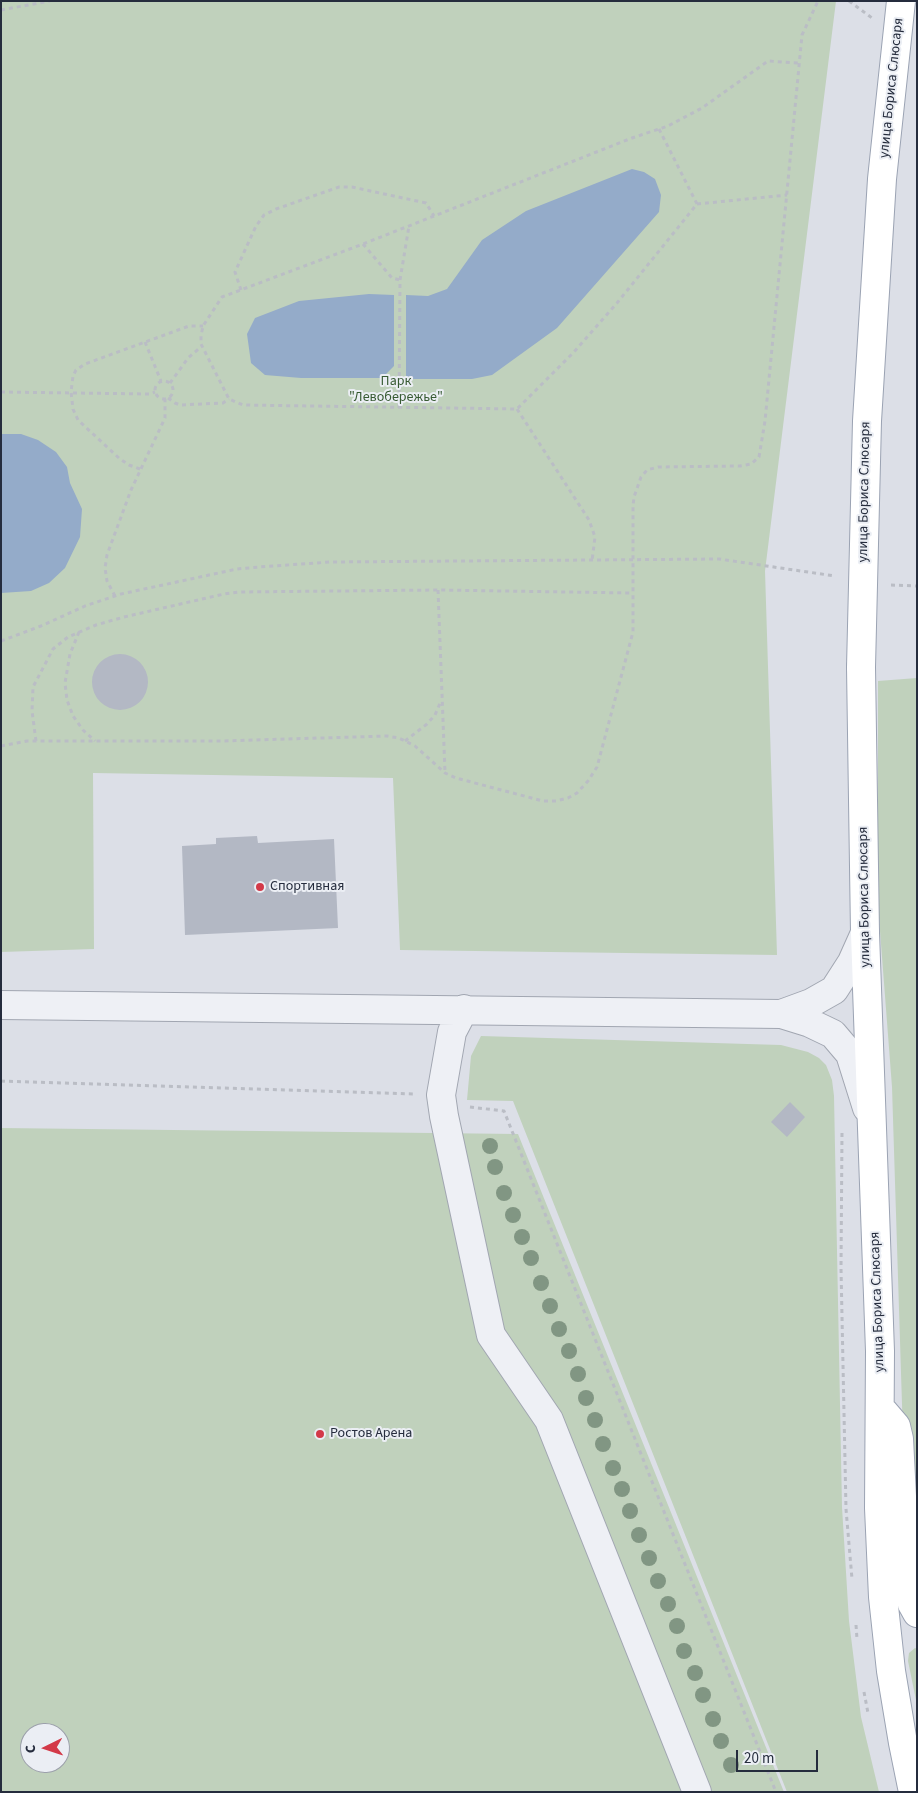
<!DOCTYPE html>
<meta charset="utf-8">
<style>
body{margin:0}
#map{position:relative;width:918px;height:1793px;overflow:hidden;background:#dcdfe7;font-family:"Source Sans 3",sans-serif}
canvas{display:block}
.frame{position:absolute;inset:0;border:2px solid #252c3d;pointer-events:none}
.north{position:absolute;left:20px;top:1723px;width:50px;height:50px;box-sizing:border-box;background:#ebeef4;border:1px solid #9ca0ab;border-radius:50%;rotate:266deg;font-size:14px;font-weight:700;line-height:20px;text-align:center;color:#252c3d}
.north::after{content:'';display:block;margin:auto;width:18px;height:22px;background:#d33948;clip-path:polygon(50% 0,100% 100%,50% 72%,0 100%)}
.scale{position:absolute;left:736px;top:1750px;width:82px;height:22px;box-sizing:border-box;border:2px solid #252c3d;border-top:0;padding-left:6px;font-size:15px;line-height:18px;white-space:nowrap;color:#252c3d;-webkit-text-stroke:4px #ebeef4;paint-order:stroke}
</style>
<div id="map">
<canvas width="918" height="1793"></canvas>
<div class="frame"></div>
<div class="north">С</div>
<div class="scale">20 m</div>
</div>
<script>
const context = document.querySelector('canvas').getContext('2d');
context.lineJoin = 'round';
function fill(path, color) { context.fillStyle = color; context.fill(path, 'evenodd'); }
const poly = rows => new Path2D(rows.map(r => 'M' + r).join(''));
function stroke(path, color, width, dash) { context.strokeStyle = color; context.lineWidth = width; context.lineCap = dash ? 'butt' : 'round'; context.setLineDash(dash || []); context.stroke(path); }
function drawText(font, color, halo, rows, align = 'center') {
  context.font = font + ' "Source Sans 3",sans-serif'; context.lineWidth = 4; context.setLineDash([]); context.textBaseline = 'middle'; context.strokeStyle = halo; context.fillStyle = color; for (const [text, x, y, turn = 0] of rows) {
    context.save(); context.translate(x, y); context.rotate((+turn || 0) * Math.PI / 180); context.textAlign = isNaN(turn) ? turn : align; if (halo) context.strokeText(text, 0, 0); context.fillText(text, 0, 0); context.restore();
  }
}
const green = poly([
 [1,1,836,1,765,571,777,955,400,950,393,778,93,773,94,949,1,952],
 [917,678,917,1584,903,1436,892,1087,878,905,878,681],
 [481,1036,781,1045,808,1052,819,1058,826,1065,832,1080,834,1096,842,1507,849,1621,861,1717,879,1792,787,1792,513,1101,467,1100,471,1056],
 [1,1128,518,1134,784,1792,1,1792],
 [30,1733,60,1733,60,1763,30,1763],
 [915,1648,917,1649,917,1705,908,1661,909,1653]
]);
const water = poly([
 [632,169,644,172,655,179,661,195,659,212,557,328,492,375,472,379,406,379,406,295,428,296,447,289,482,240,526,211],
 [369,294,394,295,394,366,382,378,301,378,265,375,251,363,247,334,255,318,299,301],
 [1,434,21,434,38,440,56,452,67,467,70,483,82,509,80,537,65,568,49,583,31,591,1,593]
]);
const building = poly([
 '92 682a28 28 0 1 1 56 0a28 28 0 1 1-56 0Z',
 [257,836,258,843,334,839,338,928,185,935,182,846,216,844,216,838],
 [790,1102,805,1117,787,1137,771,1122]
]);
const path = poly([
 [849,1,872,18],
 [1,10,50,1],
 [659,129,697,204,617,303,574,352,517,409,243,405,229,399,201,344,201,336,203,326,222,297,363,244,632,138,668,126,702,108,768,61,799,63],
 [697,204,787,195],
 [363,244,392,278,400,280],
 [241,290,235,272,256,226,264,215,276,209,339,187,352,187,426,203,434,216],
 [145,342,161,381],
 '155 390a9 9 0 1 1 18 0a9 9 0 1 1-18 0Z',
 [170,383,188,358,202,346],
 [1,392,150,394,155,392],
 [168,398,175,403,180,405,223,403,229,399],
 [399,408,400,280,409,226],
 [517,409,589,520,595,537,592,561],
 [140,469,129,465,120,459,78,420,73,409,71,392,73,376,76,370,85,364,189,326,203,326],
 [891,585,917,586],
 [438,590,445,772],
 [115,596,107,581,105,568,107,555,131,490,165,418,165,399],
 [79,632,70,654,65,683,67,700,73,716,83,730,95,741],
 [1,641,41,626,85,606,121,594,237,569,259,567,330,562,719,559,835,576],
 [36,741,32,711,33,687,53,649,68,637,96,625,124,617,224,594,239,592,438,590,633,593],
 [405,741,427,724,435,715,441,701],
 [1,746,27,741,221,741,387,736,399,738,415,746,445,773,456,778,543,801,556,801,568,798,577,793,588,781,597,767,633,632,633,506,634,497,641,477,647,470,658,467,740,466,751,464,759,457,765,421,802,35,818,1],
 [1,1081,414,1094],
 [470,1107,504,1111,776,1792],
 [842,1133,841,1268,846,1509,852,1579],
 [856,1625,857,1639],
 [864,1692,868,1713]
]);
const minor = poly([
 [1,1005,781,1014,810,1023,833,1034,850,1054,867,1108],
 [464,1009,452,1032,441,1095,444,1116,491,1335,549,1420,697,1792],
 [781,1014,811,1003,834,990,852,962,865,933]
]);
const major = poly([
 [861,667,865,933,880,1351,879,1508,883,1597,891,1671,903,1743,913,1792],
 [884,1412,896,1426,899,1439,906,1573,912,1604,917,1613]
]);
const majorBridge = poly([
 [861,667,867,421,882,179,901,1]
]);
const trees = [
 [490,1146],
 [495,1167],
 [504,1193],
 [513,1215],
 [522,1237],
 [531,1258],
 [541,1283],
 [550,1306],
 [559,1329],
 [569,1351],
 [578,1374],
 [586,1398],
 [595,1420],
 [603,1444],
 [613,1468],
 [622,1489],
 [630,1511],
 [639,1535],
 [649,1558],
 [658,1581],
 [668,1604],
 [677,1626],
 [684,1651],
 [695,1673],
 [703,1695],
 [713,1719],
 [721,1741],
 [731,1765]
];
const markers = [
 [260,887,5,"#d33948"],
 [320,1434,5,"#d33948"]
];
const streetNames = [
 ["улица Бориса Слюсаря",892,88,-84],
 ["улица Бориса Слюсаря",865,492,-89],
 ["улица Бориса Слюсаря",865,897,-91],
 ["улица Бориса Слюсаря",878,1302,-92]
];
const parkNames = [
 ["Парк",396,382],
 ["\"Левобережье\"",396,398]
];
const poiNames = [
 ["Спортивная",270,887],
 ["Ростов Арена",330,1434]
];
fill(green, '#c0d1bc');
fill(water, '#94abc9');
fill(building, '#b3b8c4');
stroke(minor, '#a1a6b1', 30);
stroke(major, '#9ba3b3', 30);
stroke(path, '#babdc5', 3, [4, 4]);
stroke(minor, '#eef0f5', 28);
stroke(major, '#fff', 28);
stroke(majorBridge, '#9ba3b3', 30, []);
stroke(majorBridge, '#fff', 28);
context.fillStyle = '#819683';
for (const [x, y] of trees) { context.beginPath(); context.arc(x, y, 8, 0, 2 * Math.PI); context.fill(); }
for (const [x, y, r, color] of markers) { const dot = new Path2D(); dot.arc(x, y, r, 0, 2 * Math.PI); context.fillStyle = color; context.fill(dot); stroke(dot, '#ebeef4', 2); }
drawText('14px', '#252c3d', '#ebeef4', streetNames);
drawText('14px', '#375a32', '#ebeef4', parkNames);
drawText('14px', '#252c3d', '#ebeef4', poiNames, 'left');
</script>
